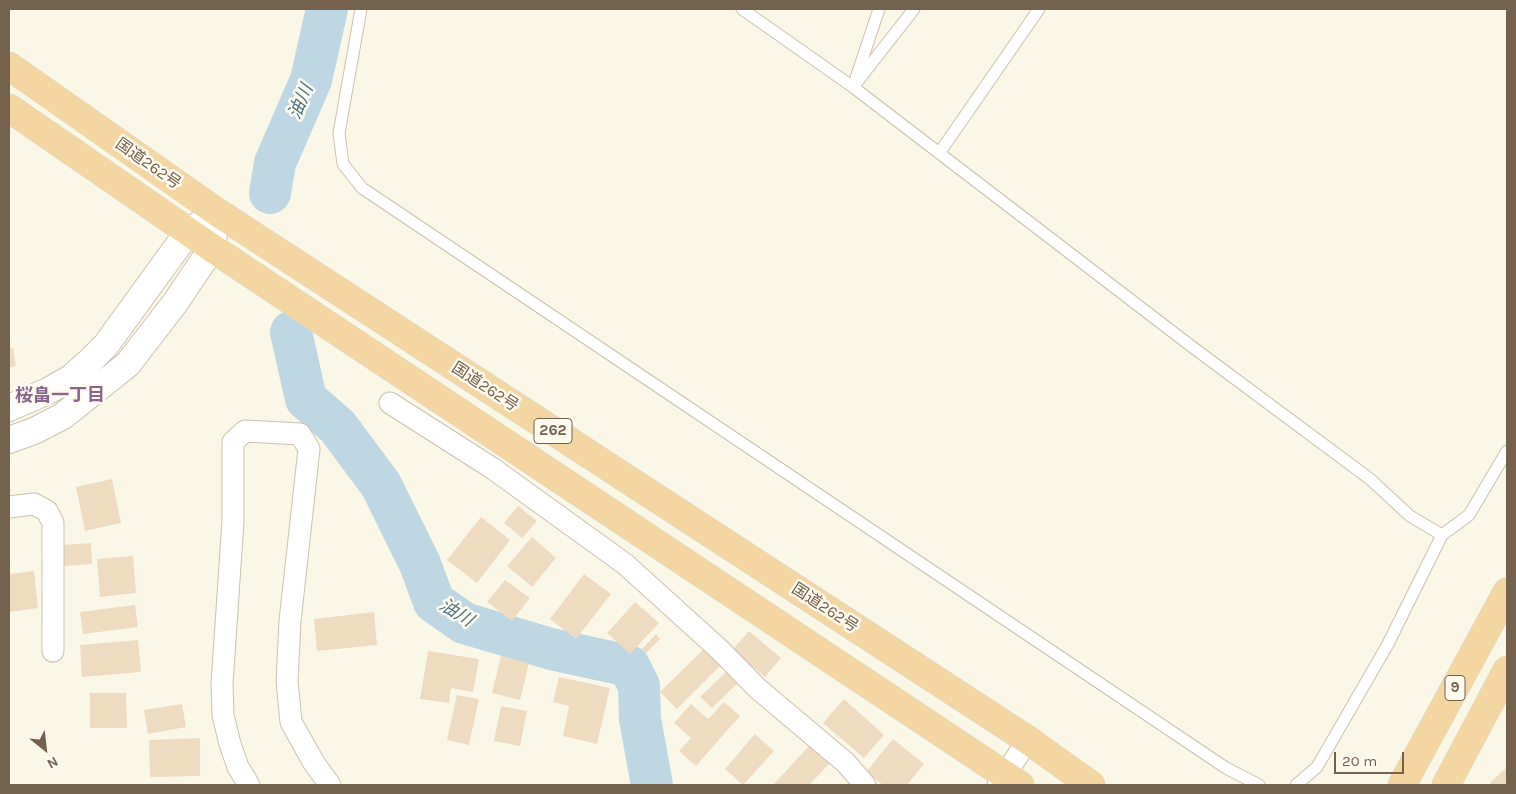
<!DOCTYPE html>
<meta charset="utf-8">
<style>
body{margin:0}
#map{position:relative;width:1516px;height:794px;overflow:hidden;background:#fbf7e7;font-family:Karla,sans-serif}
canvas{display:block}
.frame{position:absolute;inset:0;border:10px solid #74624d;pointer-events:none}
.north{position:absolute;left:20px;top:724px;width:50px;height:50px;-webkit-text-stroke:4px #fefbee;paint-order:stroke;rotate:151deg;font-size:14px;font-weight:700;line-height:20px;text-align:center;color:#74624d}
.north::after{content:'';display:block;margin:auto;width:18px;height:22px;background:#74624d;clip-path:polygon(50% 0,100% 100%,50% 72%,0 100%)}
.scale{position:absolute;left:1334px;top:752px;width:70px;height:22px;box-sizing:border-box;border:2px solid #74624d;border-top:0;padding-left:6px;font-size:15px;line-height:18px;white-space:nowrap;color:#74624d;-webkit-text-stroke:4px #fefbee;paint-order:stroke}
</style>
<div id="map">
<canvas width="1516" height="794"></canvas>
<div class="frame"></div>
<div class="north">N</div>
<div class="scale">20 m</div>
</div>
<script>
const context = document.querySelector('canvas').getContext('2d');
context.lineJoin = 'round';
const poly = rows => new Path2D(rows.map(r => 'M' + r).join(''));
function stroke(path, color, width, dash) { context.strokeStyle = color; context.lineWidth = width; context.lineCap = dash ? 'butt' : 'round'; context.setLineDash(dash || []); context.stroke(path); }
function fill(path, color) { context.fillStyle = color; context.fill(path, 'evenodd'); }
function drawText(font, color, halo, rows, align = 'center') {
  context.font = font + ' Karla,"Noto Sans JP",sans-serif'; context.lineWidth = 5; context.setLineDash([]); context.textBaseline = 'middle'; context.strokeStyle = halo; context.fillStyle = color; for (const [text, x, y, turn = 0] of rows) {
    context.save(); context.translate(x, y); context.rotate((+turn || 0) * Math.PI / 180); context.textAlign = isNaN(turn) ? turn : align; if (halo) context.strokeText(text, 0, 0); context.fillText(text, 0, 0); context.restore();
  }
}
const river = poly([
 [270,193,275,163,311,80,327,9],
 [291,332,306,399,338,427,381,485,420,564,434,602,464,623,551,649,629,666,639,686,640,719,652,785]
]);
const building = poly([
 [13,348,16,366,9,368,9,349],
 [112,479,121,523,85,531,76,487],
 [518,506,537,521,522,538,504,523],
 [481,517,510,540,477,583,447,560],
 [532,537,556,558,532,587,507,566],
 [91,543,92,564,64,566,62,545],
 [133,556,136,593,100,597,97,559],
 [34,571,38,608,9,612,9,574],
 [584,574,611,594,576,639,550,619],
 [505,580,530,598,512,621,487,602],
 [635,602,659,623,630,654,607,633],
 [135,605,138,627,83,634,80,612],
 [374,612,377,645,317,651,314,619],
 [749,631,781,658,765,677,732,650],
 [656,634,660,639,646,653,642,649],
 [138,640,141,672,82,677,80,645],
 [706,647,722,664,677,709,660,692],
 [428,651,479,659,473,692,451,688,449,703,420,699],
 [501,656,529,663,520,700,492,693],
 [730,668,742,679,712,708,700,697],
 [559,677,610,688,597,744,563,736,569,706,553,702],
 [90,693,126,693,127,728,90,728],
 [457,695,479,699,469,745,447,740],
 [844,699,884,735,864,758,823,723],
 [724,702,740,716,696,766,679,751,691,738,674,723,691,704,708,719],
 [182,704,186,727,148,734,144,710],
 [501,706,527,711,520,746,494,741],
 [755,734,774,751,743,785,725,769],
 [200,738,200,776,150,777,149,740],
 [893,739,924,764,907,785,883,785,866,772],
 [810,745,830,763,809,785,773,785],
 [1507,767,1507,785,1492,785,1490,783]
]);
const service = poly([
 [361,9,339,133,343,164,362,188,1226,768,1259,785],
 [742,9,853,87,1191,346,1370,479,1410,516,1442,535],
 [856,78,879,9],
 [853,87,914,9],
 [940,152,1039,9],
 [1296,785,1317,767,1388,644,1442,535,1469,515,1507,451]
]);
const minor = poly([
 [390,403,492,468,625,564,720,650,757,688,846,763,865,785],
 [9,507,34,504,47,511,53,523,53,651],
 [249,785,238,767,230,744,223,715,222,684,233,521,233,442,245,431,300,434,309,449,290,621,287,681,291,722,314,763,330,785],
 [998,785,1028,740]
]);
const tertiary = poly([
 [9,408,48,391,71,378,90,361,106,345,188,232,206,220],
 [9,440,34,431,63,416,128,364,175,303,212,248,217,212]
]);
const trunk = poly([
 [9,66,217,212,1028,740,1091,785],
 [9,108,212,248,1020,785],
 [1402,785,1507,592],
 [1446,785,1507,670]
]);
const shields = [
 [553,431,38],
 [1455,688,20]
];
const shieldNames = [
 ["262",553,431],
 ["9",1455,688]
];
const streetNames = [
 ["国道262号",148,164,35],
 ["国道262号",485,387,33],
 ["国道262号",825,608,33]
];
const waterNames = [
 ["油川",301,102,-67],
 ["油川",456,613,32]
];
const neighbourhoodNames = [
 ["桜畠一丁目",60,396]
];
stroke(river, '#bdd7e4', 42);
fill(building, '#efdcc0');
stroke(service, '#cdc1ae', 13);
stroke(minor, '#cdc1ae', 23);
stroke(tertiary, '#cdc1ae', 28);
stroke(trunk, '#dbd6d1', 29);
stroke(service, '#fff', 11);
stroke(minor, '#fff', 21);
stroke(tertiary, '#fff', 26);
stroke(trunk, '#f4d6a3', 28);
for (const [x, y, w] of shields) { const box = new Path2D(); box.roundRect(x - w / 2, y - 12.5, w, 25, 4); context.fillStyle = '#fefbee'; context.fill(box); stroke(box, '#74624d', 1); }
drawText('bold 15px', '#74624d', null, shieldNames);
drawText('16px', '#74624d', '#fefbee', streetNames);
drawText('italic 18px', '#4b768d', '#fefbee', waterNames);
drawText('bold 18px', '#8a6590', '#fefbee', neighbourhoodNames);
</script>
